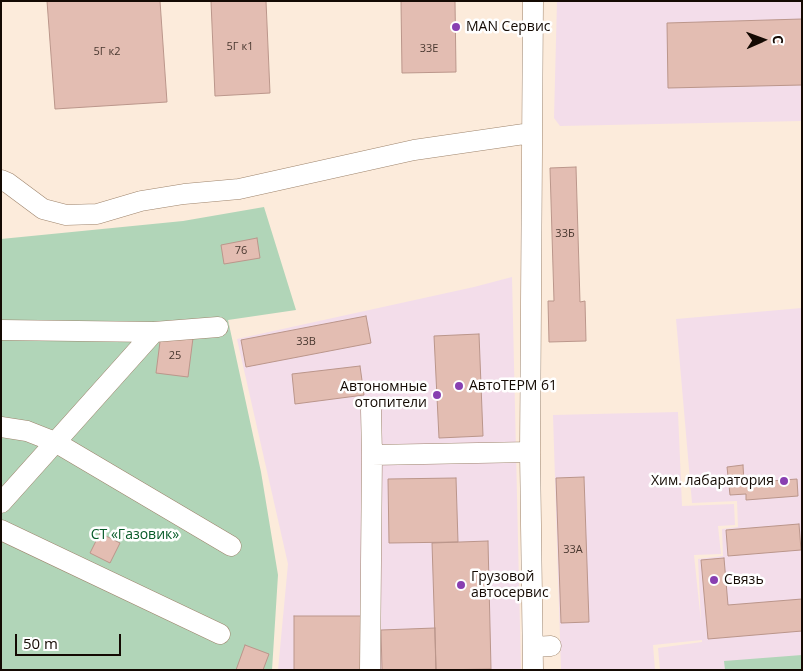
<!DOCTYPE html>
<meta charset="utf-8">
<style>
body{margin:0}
#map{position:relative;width:803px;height:671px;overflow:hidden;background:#fcebdb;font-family:"Open Sans",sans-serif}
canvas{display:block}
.frame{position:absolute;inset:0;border:2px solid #140a03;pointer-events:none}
.north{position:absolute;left:738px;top:15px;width:50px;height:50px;-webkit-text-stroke:4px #fff;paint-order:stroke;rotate:88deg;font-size:14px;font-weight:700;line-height:20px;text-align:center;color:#140a03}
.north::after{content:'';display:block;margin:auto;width:18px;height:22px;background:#140a03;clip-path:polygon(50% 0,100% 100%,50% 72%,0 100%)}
.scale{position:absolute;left:15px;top:634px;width:106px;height:22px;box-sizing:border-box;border:2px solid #140a03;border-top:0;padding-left:6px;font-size:15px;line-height:18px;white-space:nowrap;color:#140a03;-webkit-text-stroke:4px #fff;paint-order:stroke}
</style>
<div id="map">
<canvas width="803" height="671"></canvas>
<div class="frame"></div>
<div class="north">С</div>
<div class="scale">50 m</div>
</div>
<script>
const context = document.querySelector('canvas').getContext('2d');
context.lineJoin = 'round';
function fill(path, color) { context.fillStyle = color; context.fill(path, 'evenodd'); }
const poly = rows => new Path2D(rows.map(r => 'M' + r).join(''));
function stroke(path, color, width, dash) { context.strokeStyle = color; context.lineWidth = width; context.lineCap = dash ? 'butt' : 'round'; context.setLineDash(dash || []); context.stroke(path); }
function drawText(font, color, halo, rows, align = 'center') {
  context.font = font + ' "Open Sans",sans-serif'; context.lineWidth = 5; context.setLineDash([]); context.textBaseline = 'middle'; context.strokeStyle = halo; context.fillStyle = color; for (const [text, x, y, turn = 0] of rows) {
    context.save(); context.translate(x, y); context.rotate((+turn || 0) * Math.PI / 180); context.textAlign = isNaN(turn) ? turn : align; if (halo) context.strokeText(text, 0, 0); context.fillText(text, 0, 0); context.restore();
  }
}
const industrial = poly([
 [557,1,802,1,802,121,560,126,554,118],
 [512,277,521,670,278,670,288,564,237,339,474,287],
 [802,308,802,670,660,670,658,648,702,642,702,640,653,645,655,670,561,670,553,415,678,412,682,506,734,504,735,525,718,526,721,554,694,555,701,622,698,559,723,556,722,529,738,527,737,501,692,503,676,319]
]);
const green = poly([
 [264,207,296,310,228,320,261,472,278,575,272,670,1,670,1,239,183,221],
 [802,655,802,670,725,670,724,661]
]);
const building = poly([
 [47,1,160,1,167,102,55,109,47,1],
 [211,1,266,1,270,93,215,96,211,1],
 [401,1,455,1,456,72,402,73,401,1],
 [802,19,802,85,668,88,667,23,802,19],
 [576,167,580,302,585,301,586,341,549,342,548,301,554,301,550,168,576,167],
 [257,238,260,258,224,264,221,245,257,238],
 [366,316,371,343,246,367,241,340,366,316],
 [161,334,193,338,188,377,156,373,161,334],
 [479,334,483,436,439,438,434,336,479,334],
 [360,366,364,395,295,404,292,374,360,366],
 [743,465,744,483,797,479,798,496,746,500,746,494,730,495,727,467,743,465],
 [584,477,589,622,561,623,556,478,584,477],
 [456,478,458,542,389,543,388,479,456,478],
 [799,524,801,550,728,556,726,530,799,524],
 [100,533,120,543,110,563,90,553,100,533],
 [488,541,491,669,436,670,432,543,488,541],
 [724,558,728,605,802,599,802,631,708,639,701,560,724,558],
 [294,616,361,616,362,670,294,670,294,616],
 [435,628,436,670,382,670,381,630,435,628],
 [245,645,269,654,263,670,236,670,245,645]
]);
const minor = poly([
 [533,1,530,452,533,670],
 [1,180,8,183,43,209,66,215,97,214,141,201,184,194,239,189,414,150,531,133],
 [1,330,154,332,218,327],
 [371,410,372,455],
 [1,427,27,431,55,442,231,546],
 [1,503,154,332],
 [1,530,220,634],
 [533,647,551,646],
 [370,670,372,455,530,452]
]);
const markers = [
 [456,27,5,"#883fb1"],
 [459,386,5,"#883fb1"],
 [437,395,5,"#883fb1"],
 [784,481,5,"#883fb1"],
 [714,580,5,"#883fb1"],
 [461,585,5,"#883fb1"]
];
const numberNames = [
 ["5Г к1",240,47],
 ["33Е",429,49],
 ["5Г к2",107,52],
 ["33Б",565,234],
 ["76",241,251],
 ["33В",306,342],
 ["25",175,356],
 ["33А",573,550]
];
const poiNames = [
 ["MAN Сервис",466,27],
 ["АвтоТЕРМ 61",469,386],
 ["Автономные",427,387,"right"],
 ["отопители",427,403,"right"],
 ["Хим. лабаратория",774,481,"right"],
 ["Грузовой",471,577],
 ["автосервис",471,593],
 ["Связь",724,580]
];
const parkNames = [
 ["СТ «Газовик»",135,535]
];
fill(industrial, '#f3ddea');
fill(green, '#b1d5b8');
fill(building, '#e3bdb2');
stroke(building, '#bb968b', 1);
stroke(minor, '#9e846c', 21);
stroke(minor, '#fff', 20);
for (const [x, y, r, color] of markers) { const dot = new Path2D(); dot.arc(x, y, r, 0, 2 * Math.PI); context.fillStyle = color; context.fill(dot); stroke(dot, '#fff', 2); }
drawText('11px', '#48372f', null, numberNames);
drawText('14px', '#140a03', '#fff', poiNames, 'left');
drawText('14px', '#075a28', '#fff', parkNames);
</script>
